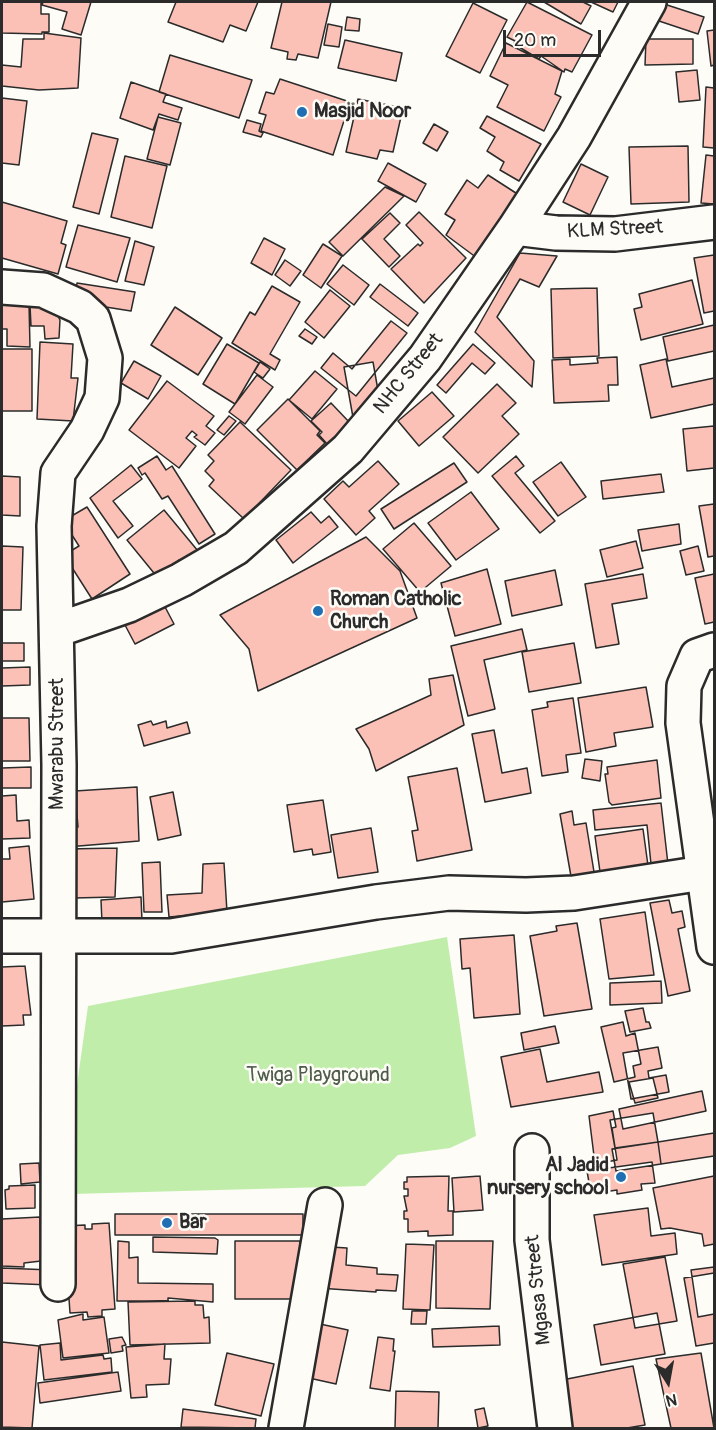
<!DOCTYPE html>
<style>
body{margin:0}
#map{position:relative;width:716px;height:1430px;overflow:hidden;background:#fdfcf7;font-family:Pangolin,sans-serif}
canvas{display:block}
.frame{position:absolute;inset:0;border:3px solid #2b2b2b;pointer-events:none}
.north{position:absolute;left:638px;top:1352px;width:60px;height:60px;-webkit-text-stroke:4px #fdfcf7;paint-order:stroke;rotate:169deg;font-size:16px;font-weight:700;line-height:24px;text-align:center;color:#2b2b2b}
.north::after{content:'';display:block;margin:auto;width:21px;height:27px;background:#2b2b2b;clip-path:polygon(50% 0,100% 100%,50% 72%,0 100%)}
.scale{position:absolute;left:503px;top:30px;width:98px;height:27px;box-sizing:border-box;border:3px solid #2b2b2b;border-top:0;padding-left:8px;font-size:18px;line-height:21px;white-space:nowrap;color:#2b2b2b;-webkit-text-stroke:4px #fdfcf7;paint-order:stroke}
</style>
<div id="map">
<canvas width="716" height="1430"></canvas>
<div class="frame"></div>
<div class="north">N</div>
<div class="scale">20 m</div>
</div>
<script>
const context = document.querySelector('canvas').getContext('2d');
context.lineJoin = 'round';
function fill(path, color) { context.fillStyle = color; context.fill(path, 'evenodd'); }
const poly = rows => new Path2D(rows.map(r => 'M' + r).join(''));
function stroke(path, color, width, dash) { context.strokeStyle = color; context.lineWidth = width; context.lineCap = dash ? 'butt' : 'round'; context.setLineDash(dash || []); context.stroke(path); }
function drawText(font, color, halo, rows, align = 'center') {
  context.font = font + ' Pangolin,sans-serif'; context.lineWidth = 5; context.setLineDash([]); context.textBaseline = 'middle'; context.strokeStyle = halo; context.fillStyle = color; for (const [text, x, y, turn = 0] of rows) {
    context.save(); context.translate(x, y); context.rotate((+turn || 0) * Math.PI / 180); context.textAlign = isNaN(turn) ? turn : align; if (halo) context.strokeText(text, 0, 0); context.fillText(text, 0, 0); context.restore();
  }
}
const green = poly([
 [447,937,476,1136,450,1148,398,1155,365,1186,72,1194,77,1085,88,1006]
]);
const building = poly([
 [2,2,41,2,41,14,49,14,49,32,42,32,42,34,2,33,2,2],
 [43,2,91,2,81,35,62,29,67,12,42,5,43,2],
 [176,2,258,2,246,31,230,25,223,42,168,22,176,2],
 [282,2,331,2,318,58,298,54,296,60,287,59,288,52,271,48,282,2],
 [527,2,592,35,572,72,565,69,564,72,541,56,539,59,514,44,515,41,507,37,527,2],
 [544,2,583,2,591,6,581,24,544,2],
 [591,2,618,2,613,12,591,2],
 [473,3,507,20,480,73,446,56,473,3],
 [661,3,704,17,698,34,656,20,661,3],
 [347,17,360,19,359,31,345,30,347,17],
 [328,24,342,27,339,47,324,45,328,24],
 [714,30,714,65,711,66,707,31,714,30],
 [44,33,81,38,78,88,39,90,2,86,2,65,21,67,23,39,44,39,44,33],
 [646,39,693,39,693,64,645,65,646,39],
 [345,40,402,53,396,81,338,68,345,40],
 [506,43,562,71,555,94,561,97,544,131,497,107,508,85,490,76,506,43],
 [170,55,252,80,239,118,159,92,170,55],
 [697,70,700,100,679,102,676,72,697,70],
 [280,79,350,102,333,155,261,131,266,115,259,113,266,92,274,94,280,79],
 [131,82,166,94,163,102,182,108,178,120,159,114,153,130,120,118,131,82],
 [706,87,714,88,714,148,703,147,706,87],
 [2,98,27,101,19,165,2,163,2,98],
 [358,99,403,108,393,152,380,150,377,159,346,152,358,99],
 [487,116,541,144,519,181,500,170,504,162,487,151,495,137,480,128,487,116],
 [158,117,181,123,170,165,147,159,158,117],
 [247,120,261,124,259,131,263,133,261,137,243,132,247,120],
 [434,124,448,132,437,151,423,143,434,124],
 [92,133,118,139,99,214,73,207,92,133],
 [688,146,689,202,631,204,629,147,688,146],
 [706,155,714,156,714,204,701,203,706,155],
 [125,156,167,166,152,228,111,217,125,156],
 [388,163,426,184,416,202,378,181,388,163],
 [581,164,608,177,590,215,563,202,581,164],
 [488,175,519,195,477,258,446,235,455,220,445,214,467,180,478,188,488,175],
 [385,187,404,196,343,256,329,242,385,187],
 [2,202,67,221,61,243,66,245,58,274,2,258,2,202],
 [419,212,466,258,424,303,391,269,418,244,420,246,423,243,406,225,419,212],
 [390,213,400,223,384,239,400,256,389,267,362,239,390,213],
 [78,225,130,238,117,282,66,267,78,225],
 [264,238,285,249,272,275,251,263,264,238],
 [135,241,154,247,144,285,125,281,135,241],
 [323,244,342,256,321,288,303,275,323,244],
 [520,253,557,256,539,287,520,279,497,317,534,361,532,387,475,332,520,253],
 [714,255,714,311,704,313,694,258,714,255],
 [285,260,301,271,290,286,275,275,285,260],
 [343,265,369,285,354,305,327,284,343,265],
 [692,280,703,324,641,340,634,309,642,307,639,294,692,280],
 [77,283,135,292,131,311,74,302,77,283],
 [380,284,418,313,408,326,370,297,380,284],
 [272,286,300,302,270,354,280,360,275,370,232,343,250,312,255,315,272,286],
 [597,288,599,356,553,358,551,289,597,288],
 [330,290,350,306,324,338,305,322,330,290],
 [2,304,29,304,30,347,7,346,7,329,2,329,2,304],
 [30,305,53,307,60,320,59,338,45,339,44,326,31,326,30,305],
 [175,307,222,338,198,375,151,345,175,307],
 [391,321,407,333,356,396,321,368,333,353,352,369,391,321],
 [714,325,714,351,668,361,663,337,714,325],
 [305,329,317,337,312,344,299,336,305,329],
 [40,342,73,344,71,378,78,378,73,421,37,419,40,342],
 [227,344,259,363,235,404,203,384,227,344],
 [473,344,495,363,485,374,472,363,446,393,437,385,473,344],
 [2,349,32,349,32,411,2,411,2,349],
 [617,357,618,385,608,385,609,401,554,403,552,360,570,359,570,365,598,363,597,358,617,357],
 [666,359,672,387,714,378,714,404,651,418,640,365,666,359],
 [134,361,161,376,148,399,121,383,134,361],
 [260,362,270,369,263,378,254,372,260,362],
 [373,362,383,419,354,423,344,367,373,362],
 [315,371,337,389,312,419,289,400,315,371],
 [257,375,273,387,245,424,229,412,257,375],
 [167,381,214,416,206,426,215,433,205,445,194,437,197,435,192,431,186,438,196,446,179,468,129,430,167,381],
 [497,384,516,403,502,416,519,434,478,473,443,437,497,384],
 [432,392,454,416,419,446,398,421,432,392],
 [288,399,320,431,317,435,325,443,297,470,257,430,288,399],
 [331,403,351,424,329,446,319,435,322,432,311,421,331,403],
 [229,416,236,421,224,435,217,430,229,416],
 [240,422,291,470,244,519,209,486,214,480,205,471,214,461,208,455,240,422],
 [714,426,714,468,687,471,683,429,714,426],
 [157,456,166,470,172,466,215,534,199,544,168,496,162,499,145,473,142,475,138,468,157,456],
 [516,456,524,466,515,473,555,521,540,533,492,476,516,456],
 [378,461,399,484,369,511,375,518,356,535,324,499,343,481,349,487,378,461],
 [561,462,586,497,558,516,533,482,561,462],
 [454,463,467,482,394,529,381,509,454,463],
 [131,465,142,479,113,501,133,526,118,538,90,498,131,465],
 [661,474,664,492,603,499,601,481,661,474],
 [2,476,20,477,20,516,2,515,2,476],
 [471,492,499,529,456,560,428,523,471,492],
 [714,504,714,556,708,557,699,506,714,504],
 [87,507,130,574,92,599,64,555,79,546,63,521,87,507],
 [164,510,198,551,182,564,179,560,158,578,127,540,164,510],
 [311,512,321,523,329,516,338,527,293,563,276,540,311,512],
 [414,523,451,566,420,592,383,549,414,523],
 [679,524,681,544,642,551,638,530,679,524],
 [366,537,400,571,417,618,258,691,249,649,220,615,366,537],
 [636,541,643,568,607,577,600,550,636,541],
 [2,546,23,547,21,610,2,610,2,546],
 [698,546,704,571,686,575,680,551,698,546],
 [487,569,501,624,455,636,441,583,487,569],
 [555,570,562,605,512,616,505,581,555,570],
 [643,574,647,598,612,604,619,644,596,648,585,584,643,574],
 [714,574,714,622,705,624,695,578,714,574],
 [164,605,174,624,135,644,125,625,164,605],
 [522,629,527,650,484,660,495,709,468,716,451,646,522,629],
 [2,643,24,643,24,661,2,661,2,643],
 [574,643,581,683,529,692,522,652,574,643],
 [30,667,30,685,2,686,2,668,30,667],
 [453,675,464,725,376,771,369,749,356,729,431,695,429,679,453,675],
 [646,687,653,727,614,733,616,746,586,752,578,698,646,687],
 [573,698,581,753,566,755,568,772,542,776,532,710,548,707,547,702,573,698],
 [2,718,29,718,30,761,2,761,2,718],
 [151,721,153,725,166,721,167,728,187,722,190,733,144,746,138,725,151,721],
 [494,730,502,773,527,768,531,793,485,802,472,734,494,730],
 [585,759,602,761,600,781,582,778,585,759],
 [657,760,661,798,612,805,609,802,605,774,608,774,607,767,657,760],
 [31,767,31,788,2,788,2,768,31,767],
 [457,768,472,850,417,861,412,831,418,830,408,777,457,768],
 [137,787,139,841,67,847,66,829,78,827,75,791,137,787],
 [173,792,181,835,158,840,150,797,173,792],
 [16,795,17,821,29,820,30,838,2,839,2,796,16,795],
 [323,800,331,852,313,855,312,849,294,852,287,805,323,800],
 [661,803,669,873,652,874,647,825,595,830,593,810,661,803],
 [572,811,574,825,586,823,595,878,572,882,560,814,572,811],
 [371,828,378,872,338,878,331,835,371,828],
 [643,829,649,873,601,879,595,836,643,829],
 [29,846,34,899,2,902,2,859,10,859,9,848,29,846],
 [117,848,115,897,74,898,67,849,117,848],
 [160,862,162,912,144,912,142,863,160,862],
 [224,863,227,912,169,917,167,895,202,893,203,864,224,863],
 [141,897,142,921,102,923,101,900,141,897],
 [669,900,672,913,682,911,685,927,678,929,690,991,668,996,650,903,669,900],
 [645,912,654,975,609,979,600,919,645,912],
 [577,923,592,1009,544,1016,530,936,557,931,556,926,577,923],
 [514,935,520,1014,474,1018,470,968,462,969,460,939,514,935],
 [25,966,31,1015,23,1015,24,1025,2,1026,2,967,25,966],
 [661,981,662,1003,610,1005,610,983,661,981],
 [643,1008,646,1022,649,1022,651,1028,630,1032,625,1011,643,1008],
 [623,1022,626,1036,635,1033,641,1064,633,1066,635,1077,614,1082,601,1027,623,1022],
 [555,1026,559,1043,524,1050,521,1033,555,1026],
 [658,1047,662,1068,648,1071,649,1078,666,1075,669,1092,631,1099,623,1053,658,1047],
 [540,1049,547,1082,599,1072,603,1092,511,1107,501,1057,540,1049],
 [653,1078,658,1098,635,1103,629,1082,653,1078],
 [702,1091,706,1111,623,1129,619,1109,702,1091],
 [613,1111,616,1127,612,1128,617,1160,595,1164,589,1116,613,1111],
 [653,1113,658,1142,615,1148,610,1120,653,1113],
 [714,1133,714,1156,661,1164,658,1142,714,1133],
 [658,1142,661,1164,616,1171,612,1149,658,1142],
 [652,1162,655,1183,641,1184,642,1190,617,1194,617,1190,591,1194,587,1171,652,1162],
 [39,1163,40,1182,21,1184,20,1164,39,1163],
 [449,1176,448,1211,453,1211,453,1235,428,1236,428,1231,408,1232,408,1219,404,1219,404,1211,407,1211,404,1196,408,1196,408,1189,404,1189,404,1182,407,1182,407,1177,449,1176],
 [480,1176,483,1210,454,1212,452,1178,480,1176],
 [714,1176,714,1244,704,1246,702,1234,670,1228,661,1229,653,1188,714,1176],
 [35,1185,35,1208,6,1209,5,1190,9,1189,9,1186,35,1185],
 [648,1208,651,1236,675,1233,677,1254,602,1265,594,1215,648,1208],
 [115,1214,303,1214,303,1235,115,1235,115,1214],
 [40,1217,41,1261,24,1263,24,1267,2,1266,2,1219,40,1217],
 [109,1223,115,1309,102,1310,102,1316,88,1317,87,1312,70,1313,64,1226,85,1225,85,1229,92,1229,92,1224,109,1223],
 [153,1237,215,1238,218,1240,217,1254,153,1252,153,1237],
 [118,1241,129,1242,129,1258,138,1257,138,1283,213,1284,213,1302,168,1298,168,1301,117,1301,118,1241],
 [235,1241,300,1241,299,1299,235,1299,235,1241],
 [436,1241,493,1241,490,1309,436,1308,436,1241],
 [406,1244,434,1245,430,1310,403,1309,406,1244],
 [331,1247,347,1248,346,1265,377,1268,377,1274,398,1275,396,1291,376,1290,376,1292,318,1288,331,1247],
 [665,1257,677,1321,635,1328,623,1264,665,1257],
 [714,1267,714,1314,698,1317,691,1270,714,1267],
 [2,1268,51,1270,50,1285,2,1283,2,1268],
 [714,1273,714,1343,696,1346,684,1278,714,1273],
 [195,1301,195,1305,203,1305,204,1318,209,1317,210,1343,130,1345,128,1302,195,1301],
 [412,1311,427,1311,426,1324,411,1324,412,1311],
 [657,1313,665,1354,601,1365,594,1325,657,1313],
 [83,1314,83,1320,104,1317,109,1353,63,1358,58,1320,83,1314],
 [320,1324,348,1330,336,1384,309,1378,320,1324],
 [499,1326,500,1345,433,1347,432,1329,499,1326],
 [122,1337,126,1345,122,1346,123,1351,111,1353,109,1339,122,1337],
 [378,1337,394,1339,393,1351,395,1351,390,1391,370,1388,378,1337],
 [2,1342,39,1346,32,1428,2,1427,2,1342],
 [60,1343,61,1360,103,1355,104,1359,111,1358,112,1372,44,1380,40,1345,60,1343],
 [165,1344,164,1359,171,1359,169,1384,146,1385,147,1397,131,1398,126,1347,165,1344],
 [227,1353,274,1364,261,1416,215,1405,227,1353],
 [701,1353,714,1428,671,1428,656,1359,701,1353],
 [633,1366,645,1425,627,1428,567,1428,557,1381,633,1366],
 [118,1372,121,1391,40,1403,38,1383,118,1372],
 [396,1391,439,1392,438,1428,395,1428,396,1391],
 [484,1408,488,1426,478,1428,475,1410,484,1408],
 [183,1409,256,1419,255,1428,181,1427,183,1409]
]);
const street = poly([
 [515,228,556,233,615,234,714,222],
 [2,287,43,290,80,307,93,319,105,358,102,398,87,430,58,473,54,526,59,765,58,1284],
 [57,630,129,605,181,580,236,548,348,449,425,358,515,228,574,137,649,2],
 [714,650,697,656,684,686,683,723,714,947],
 [2,936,171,936,376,902,449,893,526,895,574,893,703,873],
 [532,1151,532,1240,555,1428],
 [286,1428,325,1205]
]);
const markers = [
 [302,112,6,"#1f6fb2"],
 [318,611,6,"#1f6fb2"],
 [621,1177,6,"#1f6fb2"],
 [167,1223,6,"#1f6fb2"]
];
const poiNames = [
 ["Masjid Noor",314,112],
 ["Roman Catholic",330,600],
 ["Church",330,623],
 ["Al Jadid",609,1166,"right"],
 ["nursery school",609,1189,"right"],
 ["Bar",179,1223]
];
const streetNames = [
 ["KLM Street",615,230,-3],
 ["NHC Street",409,374,-51],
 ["Mwarabu Street",58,744,-90],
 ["Mgasa Street",539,1290,-96]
];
const parkNames = [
 ["Twiga Playground",318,1076]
];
fill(green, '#c0edaa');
fill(building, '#fcc1b6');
stroke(building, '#2b2b2b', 1.5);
stroke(street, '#2b2b2b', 38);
stroke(street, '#fdfcf7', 33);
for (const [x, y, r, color] of markers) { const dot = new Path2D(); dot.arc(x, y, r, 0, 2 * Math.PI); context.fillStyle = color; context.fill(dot); stroke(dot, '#fdfcf7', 2); }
drawText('bold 20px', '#2b2b2b', '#fdfcf7', poiNames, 'left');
drawText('20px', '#2b2b2b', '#fdfcf7', streetNames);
drawText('20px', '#505c4b', '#fdfcf7', parkNames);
</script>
